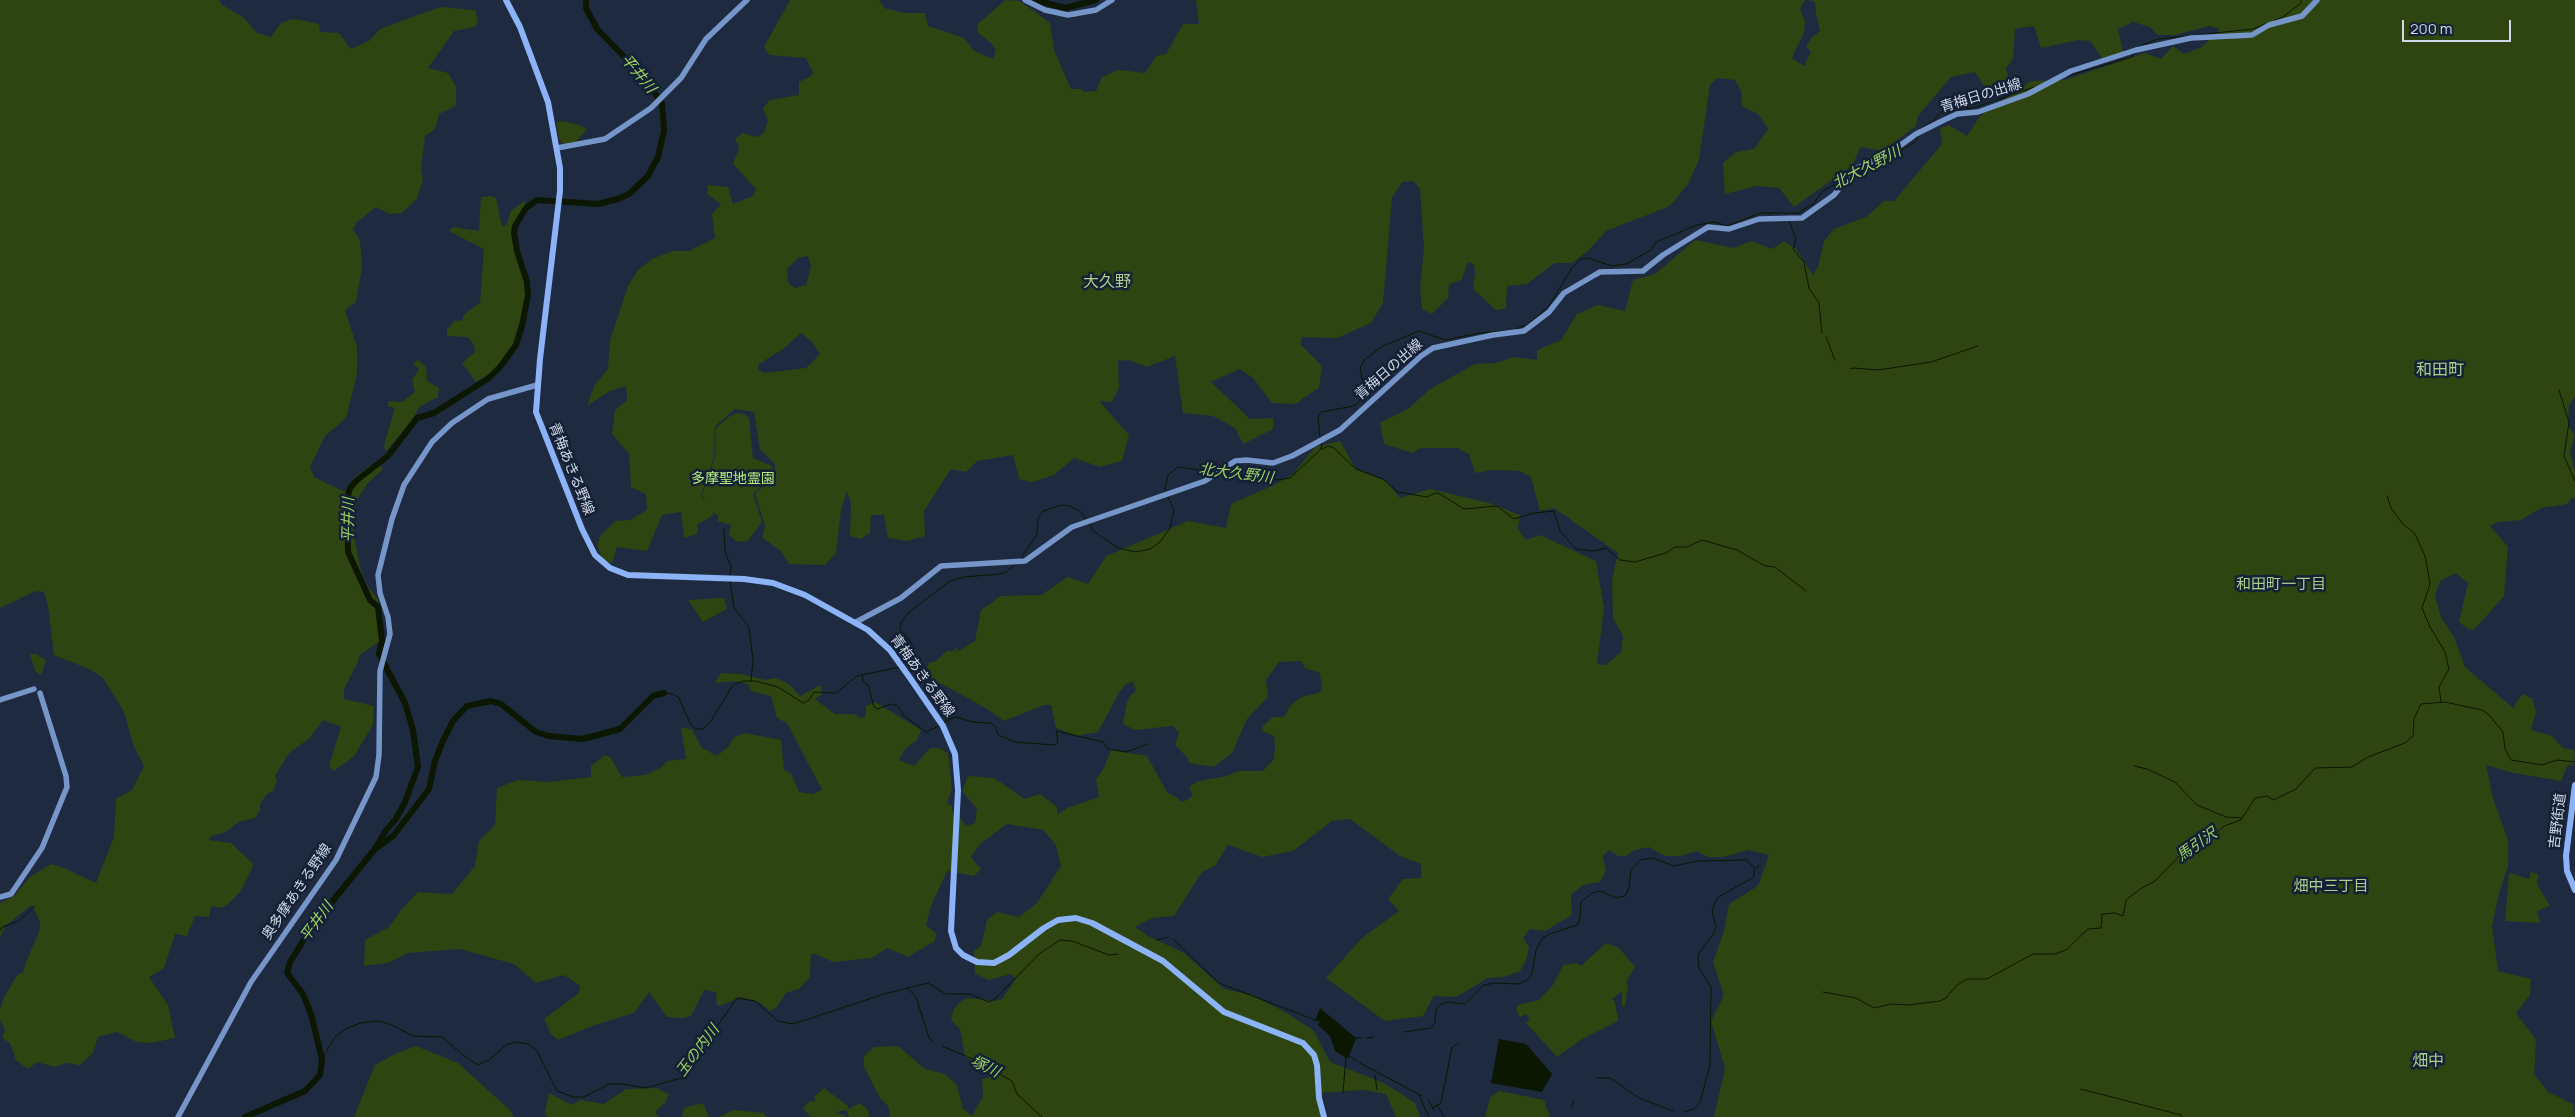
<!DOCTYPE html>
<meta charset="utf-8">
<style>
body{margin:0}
#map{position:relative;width:2575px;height:1117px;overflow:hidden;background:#1d2a40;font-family:Manrope,sans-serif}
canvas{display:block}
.scale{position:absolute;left:2402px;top:20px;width:109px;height:22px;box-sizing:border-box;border:2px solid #d0d8e7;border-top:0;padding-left:6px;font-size:15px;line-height:18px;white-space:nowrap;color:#d0d8e7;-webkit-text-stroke:4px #142035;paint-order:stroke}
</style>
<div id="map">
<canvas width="2575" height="1117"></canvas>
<div class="scale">200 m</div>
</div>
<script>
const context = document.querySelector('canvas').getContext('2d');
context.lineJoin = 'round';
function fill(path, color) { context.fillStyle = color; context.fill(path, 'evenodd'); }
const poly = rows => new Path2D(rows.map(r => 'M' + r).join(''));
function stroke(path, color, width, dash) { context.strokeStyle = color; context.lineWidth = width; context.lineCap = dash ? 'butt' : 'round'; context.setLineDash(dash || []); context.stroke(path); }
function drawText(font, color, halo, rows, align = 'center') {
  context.font = font + ' Manrope,"Noto Sans JP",sans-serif'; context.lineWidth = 5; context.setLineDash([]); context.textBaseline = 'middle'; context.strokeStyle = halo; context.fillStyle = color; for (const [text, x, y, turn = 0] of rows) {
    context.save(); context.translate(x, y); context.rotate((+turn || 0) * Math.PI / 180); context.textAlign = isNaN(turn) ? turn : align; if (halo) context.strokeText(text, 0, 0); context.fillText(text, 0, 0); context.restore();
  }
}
const green = poly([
 [0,0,219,0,222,5,243,17,257,33,271,37,281,23,292,19,306,21,319,24,320,32,339,33,351,49,369,41,380,29,440,7,475,10,478,20,475,27,454,31,428,68,448,73,456,87,456,106,439,114,435,129,425,136,421,170,423,179,417,199,402,213,390,214,376,207,357,222,353,229,360,241,362,267,356,302,345,310,357,347,357,373,346,418,325,436,310,467,314,477,345,492,356,476,377,461,383,469,368,483,357,500,353,531,361,572,366,584,378,599,380,641,359,656,357,664,344,689,344,699,374,706,373,725,354,756,334,771,329,766,341,727,323,720,310,738,289,753,275,776,277,781,273,791,267,794,260,804,260,811,255,818,239,822,224,833,211,836,209,840,231,843,252,863,253,866,241,891,227,905,222,908,211,906,209,917,195,916,187,936,175,934,164,968,149,977,168,1005,175,1038,151,1043,137,1042,117,1032,98,1037,93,1053,80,1065,66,1063,55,1067,37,1062,28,1069,16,1060,10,1043,2,1038,5,1030,0,1021,0,1010,4,997,18,974,23,973,26,962,40,930,40,922,32,905,5,926,0,938,0,903,13,897,30,877,51,864,64,868,96,883,114,837,116,799,132,790,144,766,133,744,124,712,103,678,89,669,54,655,48,606,44,592,36,591,0,608],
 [790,0,879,0,884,8,904,13,925,13,928,26,964,38,974,51,993,59,996,50,991,43,977,32,978,24,1005,0,1020,1,1050,23,1054,50,1071,89,1081,89,1084,92,1096,91,1102,77,1118,70,1145,73,1156,56,1166,54,1183,24,1199,24,1196,0,1805,0,1800,9,1805,21,1804,32,1792,58,1804,66,1811,52,1806,46,1812,37,1820,31,1816,15,1815,2,1809,0,2575,0,2575,397,2569,405,2568,426,2575,435,2570,452,2575,471,2575,500,2573,497,2567,504,2541,508,2521,520,2498,522,2490,526,2508,547,2504,596,2474,630,2468,629,2459,622,2468,583,2456,573,2440,581,2435,597,2441,617,2454,637,2465,667,2513,708,2522,694,2532,698,2536,712,2531,730,2552,736,2563,748,2575,750,2574,766,2568,765,2561,781,2514,773,2486,765,2493,798,2508,840,2508,866,2499,893,2492,926,2498,971,2531,979,2530,995,2516,1013,2536,1040,2534,1074,2548,1092,2573,1104,2575,1117,1714,1117,1725,1068,1711,1021,1724,995,1713,962,1724,931,1729,904,1758,886,1769,855,1748,850,1723,857,1708,857,1697,851,1680,856,1665,856,1649,847,1635,850,1626,856,1618,856,1609,850,1603,856,1606,871,1600,882,1583,885,1571,895,1572,915,1545,931,1530,929,1523,938,1529,947,1527,958,1520,971,1504,977,1488,978,1456,997,1434,996,1423,1016,1385,1021,1326,978,1362,938,1399,911,1388,899,1403,879,1421,878,1421,864,1400,856,1350,819,1332,821,1293,851,1262,857,1228,845,1215,866,1202,872,1174,916,1152,918,1135,927,1148,936,1184,953,1224,989,1251,995,1287,1013,1314,1031,1330,1062,1384,1083,1415,1103,1420,1117,1396,1117,1386,1094,1364,1090,1317,1093,1321,1117,890,1117,888,1106,880,1098,864,1067,864,1056,874,1047,898,1046,925,1069,945,1074,957,1085,963,1109,972,1116,983,1096,982,1079,991,1077,987,1068,965,1057,960,1029,951,1020,953,1011,961,1001,968,998,994,1001,1002,999,1016,979,1011,974,989,980,975,974,974,951,981,946,987,920,997,912,1019,917,1037,903,1061,866,1056,845,1043,830,1007,824,980,844,971,857,981,869,974,876,947,871,931,906,926,925,936,933,935,941,908,957,887,948,872,958,833,962,815,954,811,954,810,977,799,989,786,993,776,1008,770,1011,759,1002,740,997,720,1006,717,1005,716,992,704,990,691,1016,683,1018,667,1017,649,992,634,1013,595,1025,558,1040,551,1034,544,1019,579,993,580,986,564,975,536,983,514,964,460,949,408,953,388,963,364,966,365,940,389,927,401,910,418,892,452,894,475,866,479,841,495,825,497,788,518,780,548,782,591,777,591,766,605,755,610,757,622,777,645,775,662,767,667,761,686,759,681,727,692,730,702,748,717,756,728,747,734,737,745,733,781,740,784,770,791,773,799,792,812,794,822,790,787,723,777,718,771,696,751,691,748,684,736,681,715,683,721,673,741,674,765,680,776,678,789,684,800,696,821,685,822,694,815,699,835,714,854,714,860,718,865,717,866,706,875,702,921,730,917,740,904,750,899,760,914,766,930,748,939,748,948,753,952,788,947,803,952,806,953,815,961,819,966,826,975,823,977,809,962,791,968,776,994,778,1025,799,1040,794,1057,807,1057,815,1067,808,1099,797,1096,779,1103,770,1111,750,1147,756,1167,792,1183,802,1193,796,1189,787,1199,781,1227,776,1239,771,1263,771,1274,759,1275,746,1274,736,1262,731,1263,726,1273,717,1284,717,1290,706,1301,697,1318,693,1322,690,1320,673,1305,668,1301,661,1279,662,1266,680,1268,697,1247,719,1232,753,1214,767,1189,763,1188,758,1175,745,1179,733,1173,726,1135,730,1123,724,1127,702,1131,695,1136,691,1133,682,1126,684,1119,693,1098,732,1077,736,1056,728,1051,705,1044,705,1004,721,984,707,925,675,929,663,936,661,948,650,951,652,956,648,958,650,953,654,975,641,981,610,1001,596,1041,595,1068,577,1088,584,1106,556,1188,521,1226,528,1231,504,1274,485,1293,474,1315,447,1340,441,1356,469,1386,481,1400,498,1430,489,1489,503,1520,515,1518,529,1526,540,1540,535,1596,561,1604,608,1597,664,1606,665,1621,652,1623,636,1613,618,1612,580,1618,553,1554,508,1540,511,1531,477,1519,471,1493,470,1475,473,1469,454,1458,448,1421,448,1412,453,1384,444,1380,423,1408,409,1430,389,1475,364,1496,363,1514,357,1537,360,1537,350,1561,340,1577,314,1598,305,1625,311,1633,280,1655,274,1695,240,1734,248,1751,241,1772,249,1784,241,1796,249,1813,275,1818,267,1824,241,1834,229,1866,217,1884,201,1894,201,1942,144,1940,128,1949,125,1967,136,1980,116,2031,81,2065,80,2145,53,2161,59,2173,46,2184,54,2202,47,2220,29,2209,26,2175,35,2157,35,2150,27,2133,22,2118,29,2123,52,2102,58,2090,41,2079,40,2041,48,2034,26,2015,29,2013,59,2006,68,2011,90,1986,89,1975,72,1951,77,1918,116,1916,126,1883,151,1860,147,1853,165,1794,207,1779,188,1756,186,1725,194,1723,163,1736,152,1754,149,1768,129,1758,114,1742,106,1741,91,1735,80,1717,78,1710,85,1699,160,1688,184,1670,206,1606,231,1589,250,1572,263,1555,263,1527,284,1507,286,1506,308,1496,310,1473,289,1475,273,1474,264,1468,262,1462,279,1449,285,1448,298,1432,314,1422,309,1420,288,1424,248,1420,188,1413,181,1402,182,1392,198,1383,303,1371,323,1337,338,1302,337,1300,344,1322,366,1319,388,1295,404,1272,403,1253,378,1240,369,1211,382,1250,419,1273,418,1273,429,1243,444,1235,428,1213,416,1183,413,1175,356,1147,367,1129,360,1118,361,1119,388,1112,402,1099,401,1129,435,1122,461,1100,467,1074,458,1054,475,1032,482,1019,479,1013,455,977,461,966,472,951,469,924,511,925,536,907,541,888,538,884,515,871,515,870,533,861,539,850,536,851,503,847,491,841,510,836,553,825,565,789,564,780,550,762,538,765,525,755,494,775,475,775,464,760,449,754,412,735,409,715,426,714,457,701,495,706,502,702,494,715,457,716,428,730,416,737,413,745,414,749,418,753,458,772,466,771,477,753,494,762,522,747,542,736,541,729,535,731,525,717,521,718,516,711,510,714,515,698,524,697,534,684,538,681,512,662,515,647,551,617,547,612,563,603,560,597,546,600,536,615,521,630,520,647,510,646,494,631,487,629,454,612,434,615,410,627,400,626,386,610,391,587,406,594,386,608,369,610,340,628,286,638,270,652,259,672,251,689,251,715,238,712,214,721,204,707,194,708,185,728,187,733,204,753,196,756,189,733,164,739,147,735,139,743,133,755,137,763,134,768,121,763,108,770,100,799,95,799,82,811,76,813,72,806,58,769,55,764,47],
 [808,256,811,266,806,285,795,288,788,283,787,269,798,258],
 [801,333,812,342,820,354,806,368,765,373,758,369,759,364,783,349],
 [563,121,579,125,587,129,575,143,563,144,559,139,556,122],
 [491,196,496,198,502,226,506,225,511,211,524,201,526,203,514,223,515,246,524,279,526,300,513,344,495,370,476,382,462,363,475,352,474,345,468,337,447,336,447,330,454,321,463,320,463,315,480,303,484,249,449,231,453,227,479,231,481,197],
 [418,360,426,367,427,381,439,388,438,397,419,407,412,421,386,451,384,448,386,438,395,408,387,406,389,401,402,402,415,392,412,380,419,369,413,363],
 [724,598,727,609,703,622,688,600],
 [30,654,36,654,46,660,41,675,35,671],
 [2530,872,2538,874,2537,884,2550,906,2537,911,2540,923,2505,921,2509,873,2530,879],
 [1606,943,1619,948,1635,967,1626,982,1628,986,1625,1005,1622,1007,1622,991,1612,999,1615,1002,1618,1021,1582,1039,1557,1057,1526,1023,1530,1019,1526,1014,1520,1017,1516,1010,1518,1005,1539,1000,1553,985,1563,965,1577,963,1581,966],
 [416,1046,458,1063,511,1111,514,1117,354,1117,375,1065,395,1054],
 [657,1088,669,1094,665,1103,655,1112,659,1117,547,1117,545,1113,549,1093,572,1105,580,1100,604,1104,626,1089],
 [824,1088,848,1106,847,1110,860,1103,868,1110,869,1117,849,1117,846,1110,836,1112,847,1117,811,1117,803,1109,808,1102,816,1101,814,1097],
 [1499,1091,1544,1100,1550,1117,1485,1117,1490,1097],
 [703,1103,709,1117,682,1117,684,1108],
 [733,1110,763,1113,767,1117,719,1117]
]);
const water = poly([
 [1320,1008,1356,1038,1348,1059,1335,1051,1330,1036,1318,1025,1320,1021,1315,1021],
 [1499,1039,1526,1044,1552,1074,1542,1092,1491,1083]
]);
const stream = poly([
 [2275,20,2283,17,2301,3,2301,0],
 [2135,48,2158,39,2253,29,2265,24],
 [2067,76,2132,57,2133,54],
 [1920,129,1933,121,1948,105,1962,109,1973,108,2034,87],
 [1853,176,1874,168,1899,152,1916,141,1918,135],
 [1789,221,1796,239,1793,249,1804,262,1809,288,1819,303,1822,333],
 [1516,329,1527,325,1548,307,1572,268,1581,259,1588,258,1612,266,1626,264,1651,250,1656,242,1697,225,1715,222,1727,226,1760,213,1798,213,1813,204,1823,191,1843,180],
 [1826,337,1835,360],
 [1850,369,1854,368,1878,370,1931,362,1978,346],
 [2559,390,2569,422,2564,456,2575,481],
 [1320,437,1318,418,1321,412,1354,406,1359,402,1364,388,1360,368,1365,359,1383,346,1419,331,1445,340,1480,333,1505,331],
 [1322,449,1328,446,1334,448,1356,469,1383,479,1398,492,1427,497,1435,493,1440,494,1464,509,1497,506,1514,519,1534,513,1554,511,1560,531,1576,549,1594,551,1606,548,1620,560,1635,562,1666,553,1675,547,1687,547,1702,540,1737,550,1765,566,1775,567,1806,591],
 [1221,473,1277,480,1290,478,1321,449,1322,443],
 [1166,491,1165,488,1168,475,1178,467,1214,472],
 [2387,496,2391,508,2402,523,2415,534,2425,556,2430,584,2422,608,2430,627,2445,652,2449,669,2439,687,2441,702],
 [1090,525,1093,531,1118,548,1136,552,1150,549,1159,543,1170,528,1174,510,1168,497],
 [724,529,725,552,731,567,730,575],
 [1021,558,1037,534,1038,519,1043,511,1062,505,1070,506,1081,512,1086,519],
 [730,581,734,608,749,627,753,660,751,681],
 [903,664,910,651,911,642,900,629,901,623,908,613,950,581,964,577,999,574,1006,572,1015,565],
 [862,676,863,681,868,685,874,707,878,709,891,704,898,706,903,715,926,732,939,726],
 [664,693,673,694,679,698,691,725,696,729,702,729,709,724,733,685,743,681,755,681,778,687,803,703,809,700,814,692,836,693,857,676,900,667],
 [944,722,956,717,973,722,991,723,996,727,998,735,1016,742,1054,745,1058,743,1056,731,1103,742,1108,749,1126,752,1148,744],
 [2134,766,2147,769,2175,782,2197,805,2226,817,2242,818],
 [1756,868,1761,864],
 [0,931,2,927,19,921,35,906],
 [1173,939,1219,983,1315,1020],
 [1156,940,1169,937],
 [907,988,916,997,929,1038,933,1041],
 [1823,992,1856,998,1874,1008,1891,1004,1908,1005,1940,1001,1946,998,1956,986,1967,979,1987,979,2033,954,2055,954,2066,950,2088,929,2101,928,2102,914,2115,913,2123,916,2126,900,2140,889,2155,881,2185,850,2200,847,2224,826,2241,820,2255,798,2267,796,2273,800,2296,789,2315,768,2352,767,2368,757,2405,743,2413,736,2414,719,2421,704,2445,702,2482,710,2489,715,2503,732,2505,749,2511,760,2542,765,2557,760,2575,762],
 [1404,1032,1431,1028,1435,1023,1436,1009,1441,1004,1448,1002,1465,1004,1484,985,1495,983,1518,984,1526,981,1532,974,1536,950,1543,938,1549,934,1577,925,1580,918,1581,902,1592,893,1601,891,1616,898,1625,896,1629,888,1631,870,1640,860,1653,858,1674,866,1697,861,1746,860,1754,867,1754,877,1717,898,1712,911,1716,926,1714,933,1698,955,1699,968,1711,987,1710,1065,1700,1102,1694,1109,1684,1112],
 [1355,1038,1362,1038],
 [1366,1038,1374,1037],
 [942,1046,973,1059,1012,1081,1017,1094,1042,1117],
 [1349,1056,1357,1061],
 [322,1059,335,1037,344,1030,360,1023,379,1021,392,1025,413,1036,442,1037,463,1055,478,1065,489,1060,506,1045,515,1042,528,1044,537,1051,557,1091,573,1097,584,1097,609,1084,622,1084,646,1088,681,1078,737,998,755,1001,778,1021,793,1024,884,994,928,983,946,994,970,994,989,1002,995,999,1039,954,1060,940,1072,941,1109,955,1118,954],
 [1360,1063,1422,1096],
 [1375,1075,1377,1090],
 [1596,1078,1610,1078,1639,1098,1673,1111],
 [2081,1089,2181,1115,2182,1117],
 [1343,1093,1346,1056],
 [1419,1095,1429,1117],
 [1428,1100,1434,1110],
 [1437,1105,1444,1117],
 [1572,1107,1574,1100],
 [1433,1108,1441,1103,1452,1047,1459,1043]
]);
const river = poly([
 [1035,0,1065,8,1096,0],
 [378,847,394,835,429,789,435,761,442,743,453,721,467,706,491,701,501,704,536,732,549,736,583,739,620,729,653,696,664,693],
 [245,1117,305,1091,320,1075,322,1059,311,1014,303,994,287,973,290,962,313,925,375,849,386,830,396,819,405,802,418,767,413,730,405,703,379,654,382,641,378,607,370,600,348,552,347,499,350,488,357,480,388,456,417,418,434,413,489,378,500,367,516,345,522,326,528,295,527,282,517,251,514,233,515,226,526,208,537,200,598,204,618,199,629,194,648,176,658,157,664,131,662,103,639,72,597,29,586,8,586,0]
]);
const secondary = poly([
 [1025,0,1045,10,1068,15,1096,10,1112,0],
 [557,148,605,139,651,108,681,78,706,39,747,0],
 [856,622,901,598,941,566,1025,561,1072,527,1205,481,1235,461,1247,460,1273,463,1292,456,1340,430,1421,356,1433,348,1493,335,1524,331,1549,312,1564,293,1593,276,1600,272,1643,271,1663,255,1708,227,1729,229,1759,219,1802,218,1834,195,1855,169,1887,155,1916,134,1944,120,1957,114,1978,112,2028,94,2071,71,2136,50,2191,38,2252,35,2269,25,2302,16,2317,0],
 [0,700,34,689],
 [0,897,11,894,42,848,67,787,66,776,40,693],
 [178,1117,251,982,336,860,376,777,379,755,380,671,390,634,388,617,380,593,378,575,392,519,404,485,432,442,452,423,488,399,537,385]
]);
const primary = poly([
 [506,0,520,27,548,102,560,168,560,191,540,359,536,412,582,529,595,555,610,568,628,575,744,579,773,583,805,595,868,630,890,650,910,678,943,726,955,754,958,790,951,931,956,948,963,955,977,962,994,963,1009,955,1044,928,1058,920,1076,918,1092,923,1163,961,1224,1012,1303,1043,1314,1055,1317,1065,1319,1098,1324,1117],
 [2575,785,2566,856,2567,871,2575,890]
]);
const streetNames = [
 ["青梅日の出線",1981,96,-17],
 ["青梅日の出線",1389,370,-41],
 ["青梅あきる野線",571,469,68],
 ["青梅あきる野線",922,676,54],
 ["吉野街道",2558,821,-83],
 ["奥多摩あきる野線",297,892,-56]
];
const parkNames = [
 ["多摩聖地霊園",733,479]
];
const waterNames = [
 ["平井川",638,74,50],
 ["北大久野川",1867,168,-28],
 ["北大久野川",1236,474,7],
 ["平井川",349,520,-89],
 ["馬引沢",2197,845,-35],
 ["平井川",317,922,-54],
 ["玉の内川",698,1051,-53],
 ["塚川",985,1067,26]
];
const neighbourhoodNames = [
 ["和田町一丁目",2281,585],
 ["畑中三丁目",2331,887]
];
const quarterNames = [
 ["大久野",1107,283],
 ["和田町",2440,371],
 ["畑中",2428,1062]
];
fill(green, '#2e4511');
fill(water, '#0b1700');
stroke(stream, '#0b1700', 1);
stroke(river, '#0b1700', 6);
stroke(secondary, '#7695c9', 5.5);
stroke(primary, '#8bb3f6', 6);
drawText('14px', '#d0d8e7', '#142035', streetNames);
drawText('14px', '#b5ec7a', '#142035', parkNames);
drawText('italic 15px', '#9cd261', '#142035', waterNames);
drawText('15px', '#abce89', '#142035', neighbourhoodNames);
drawText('16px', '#abce89', '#142035', quarterNames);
</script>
